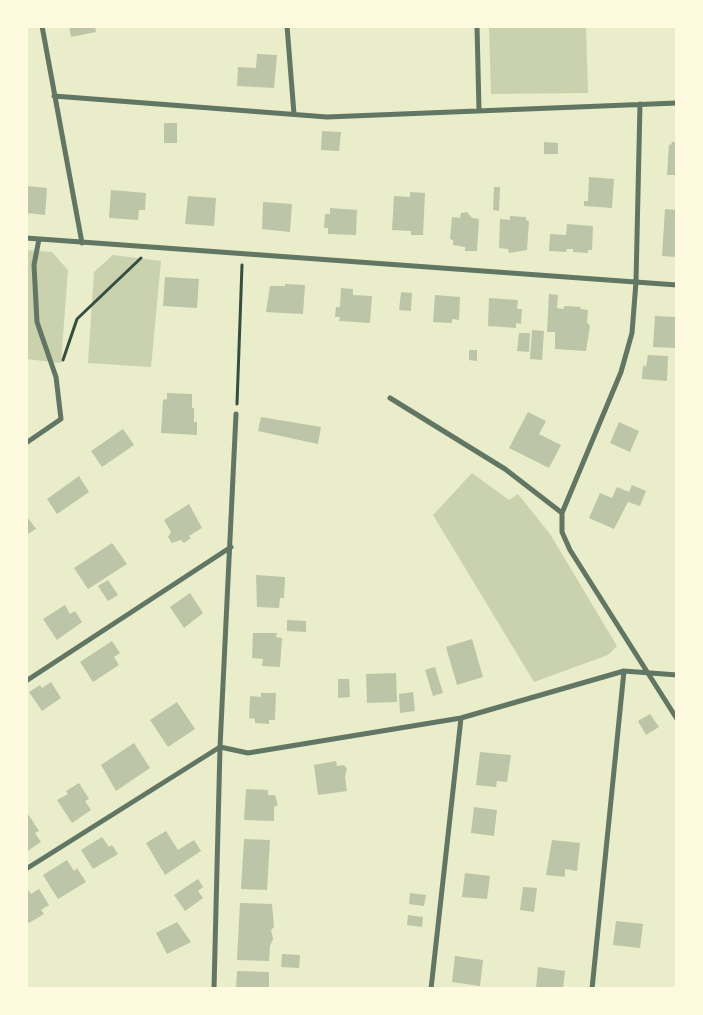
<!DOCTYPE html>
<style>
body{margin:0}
#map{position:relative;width:703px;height:1015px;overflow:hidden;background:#e9edc9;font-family:"Roboto Serif",serif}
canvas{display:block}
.frame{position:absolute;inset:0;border:28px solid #fefae0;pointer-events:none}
</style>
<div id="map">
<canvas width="703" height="1015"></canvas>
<div class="frame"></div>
</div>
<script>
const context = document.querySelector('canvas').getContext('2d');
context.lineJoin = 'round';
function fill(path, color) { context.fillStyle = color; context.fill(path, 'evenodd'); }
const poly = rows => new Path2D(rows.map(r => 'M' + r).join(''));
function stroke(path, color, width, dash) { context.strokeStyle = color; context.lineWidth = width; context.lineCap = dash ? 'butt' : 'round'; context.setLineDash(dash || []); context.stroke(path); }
const green = poly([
 [489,26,586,26,588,93,491,94],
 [26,250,52,252,68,270,61,363,26,359],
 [113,255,161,261,151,367,88,363,94,272],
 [472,473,509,500,518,494,550,534,617,646,608,655,534,682,433,515]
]);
const building = poly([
 [69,26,95,26,96,32,71,37],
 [257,54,277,55,274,88,237,86,238,67,256,68],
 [164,123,177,123,177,143,164,143],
 [322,131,341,132,339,151,321,150],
 [544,142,558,143,558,154,544,154],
 [672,142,677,142,677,175,667,175,669,144,671,145],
 [589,177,614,179,612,208,584,206,584,201,588,201],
 [26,186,47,188,45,215,26,213],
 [494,187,500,187,499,211,493,210],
 [111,190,146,193,145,210,139,210,138,220,109,218],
 [410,192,425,193,423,235,411,235,411,231,392,230,394,196,410,197],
 [188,196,216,198,214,226,185,224],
 [263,202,292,204,290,232,262,229],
 [330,208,357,210,356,235,328,234,328,228,324,228,325,214,330,214],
 [665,209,677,210,677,257,662,256],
 [467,212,472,218,479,219,477,251,465,251,465,247,453,245,453,240,450,239,452,217,460,218,461,213],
 [510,216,526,217,526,220,529,221,527,250,509,253,508,249,499,248,500,219,510,220],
 [567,224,593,226,592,250,588,250,588,253,573,252,573,249,567,249,566,252,549,251,550,234,566,235],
 [165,277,199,279,197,308,163,306],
 [285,284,305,285,303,314,266,312,270,286,285,286],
 [341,288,353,289,353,295,372,296,370,323,339,321,340,317,335,317,336,307,340,307],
 [401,292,412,293,411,311,399,310],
 [549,294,558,295,557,308,564,309,564,306,581,307,580,309,588,310,587,322,590,326,586,351,555,349,555,332,547,332],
 [435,295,460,297,459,320,452,319,452,323,433,322],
 [489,298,518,300,517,309,522,309,521,324,516,323,516,328,488,326],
 [655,316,677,317,677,348,653,347],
 [532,330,544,331,542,360,530,359],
 [519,333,530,333,529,352,517,351],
 [469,350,477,350,477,361,469,360],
 [648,355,668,356,667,381,642,379,643,365,646,367],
 [167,393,192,394,192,408,194,408,194,422,197,422,197,435,161,433,163,400,167,399],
 [528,412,546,421,539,434,561,445,549,468,509,448],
 [261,417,321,427,318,444,258,431],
 [619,422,639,431,630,452,610,443],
 [123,429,134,445,102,467,91,451],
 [79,476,89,492,57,514,47,499],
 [632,485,646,491,640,506,628,502,614,529,589,518,600,493,612,498,617,487,629,492],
 [189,504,202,528,189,536,191,538,184,543,181,540,172,543,168,537,171,532,164,520],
 [26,515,36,529,26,535],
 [112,543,127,564,88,589,74,568],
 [256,575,285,577,284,598,280,598,279,608,257,607],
 [108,580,118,595,108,601,98,586],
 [190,593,203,613,184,628,170,607],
 [65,605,70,614,75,611,82,622,57,640,43,619],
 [287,620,306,621,306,632,287,631],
 [253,633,277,633,276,637,282,638,280,667,262,666,263,659,252,658],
 [472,639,483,677,457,685,446,647],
 [112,641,120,653,114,657,119,665,93,682,80,662],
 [435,667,443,693,433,696,425,670],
 [396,673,397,702,367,703,366,674],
 [338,679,349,679,350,697,338,698],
 [51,682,61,698,42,711,29,692,40,685,42,688],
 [413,692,415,711,400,713,399,694],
 [261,693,276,693,275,720,269,720,269,724,255,723,255,719,249,718,250,696,261,697],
 [177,702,195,729,168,747,150,720],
 [650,714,659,727,646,735,638,721],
 [134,743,150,768,116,791,101,765],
 [480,752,511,755,507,782,497,781,496,787,476,785],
 [336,761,337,766,344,765,347,769,345,777,347,791,318,795,314,765],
 [79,783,89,799,85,801,91,810,72,823,57,800,68,794,66,791],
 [246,789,268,790,268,795,275,795,278,805,274,807,274,821,244,820],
 [474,807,497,810,494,836,471,833],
 [28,814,39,831,35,833,41,842,26,852],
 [166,831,178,850,194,840,201,851,165,875,146,843],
 [102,837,109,847,112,845,118,854,93,869,81,850],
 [244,839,270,840,267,890,241,889],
 [552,840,580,843,577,871,565,869,565,877,546,875],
 [67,860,74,871,77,868,86,882,58,899,43,875],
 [465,873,490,876,487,899,462,897],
 [198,879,203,887,198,891,203,898,185,911,174,895],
 [523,887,537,888,534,912,520,910],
 [39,889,49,905,41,910,44,914,29,923,26,918,26,891,28,890,31,894],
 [410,893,426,895,424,906,409,904],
 [240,903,272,904,274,927,271,930,273,939,270,946,269,961,237,960],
 [408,915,423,917,422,927,407,925],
 [616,921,643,924,640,948,613,945],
 [177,922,191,942,167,954,156,933],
 [282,954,300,955,299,968,281,967],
 [455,956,483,960,480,986,452,982],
 [538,967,565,971,563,989,536,989],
 [237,971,269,972,269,989,236,989]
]);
const path = poly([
 [63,360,77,319,141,258],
 [237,404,242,265]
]);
const minor = poly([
 [42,26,82,243],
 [287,26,294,114],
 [477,26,479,110],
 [54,96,327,117,677,103],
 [640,104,636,282,632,333,621,372,562,513,562,532,570,550,677,719],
 [26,238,677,285],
 [390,398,505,469,562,513],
 [26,443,61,419,56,377,37,322,34,265,39,239],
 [26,681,231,547],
 [26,869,220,747,248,753,461,718,624,671,677,675],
 [214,989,220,747,236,414],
 [431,989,461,718],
 [592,989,624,671]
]);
fill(green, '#cad2ad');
fill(building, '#bcc5a7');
stroke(path, '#344e41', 3);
stroke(minor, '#617663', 5);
</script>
